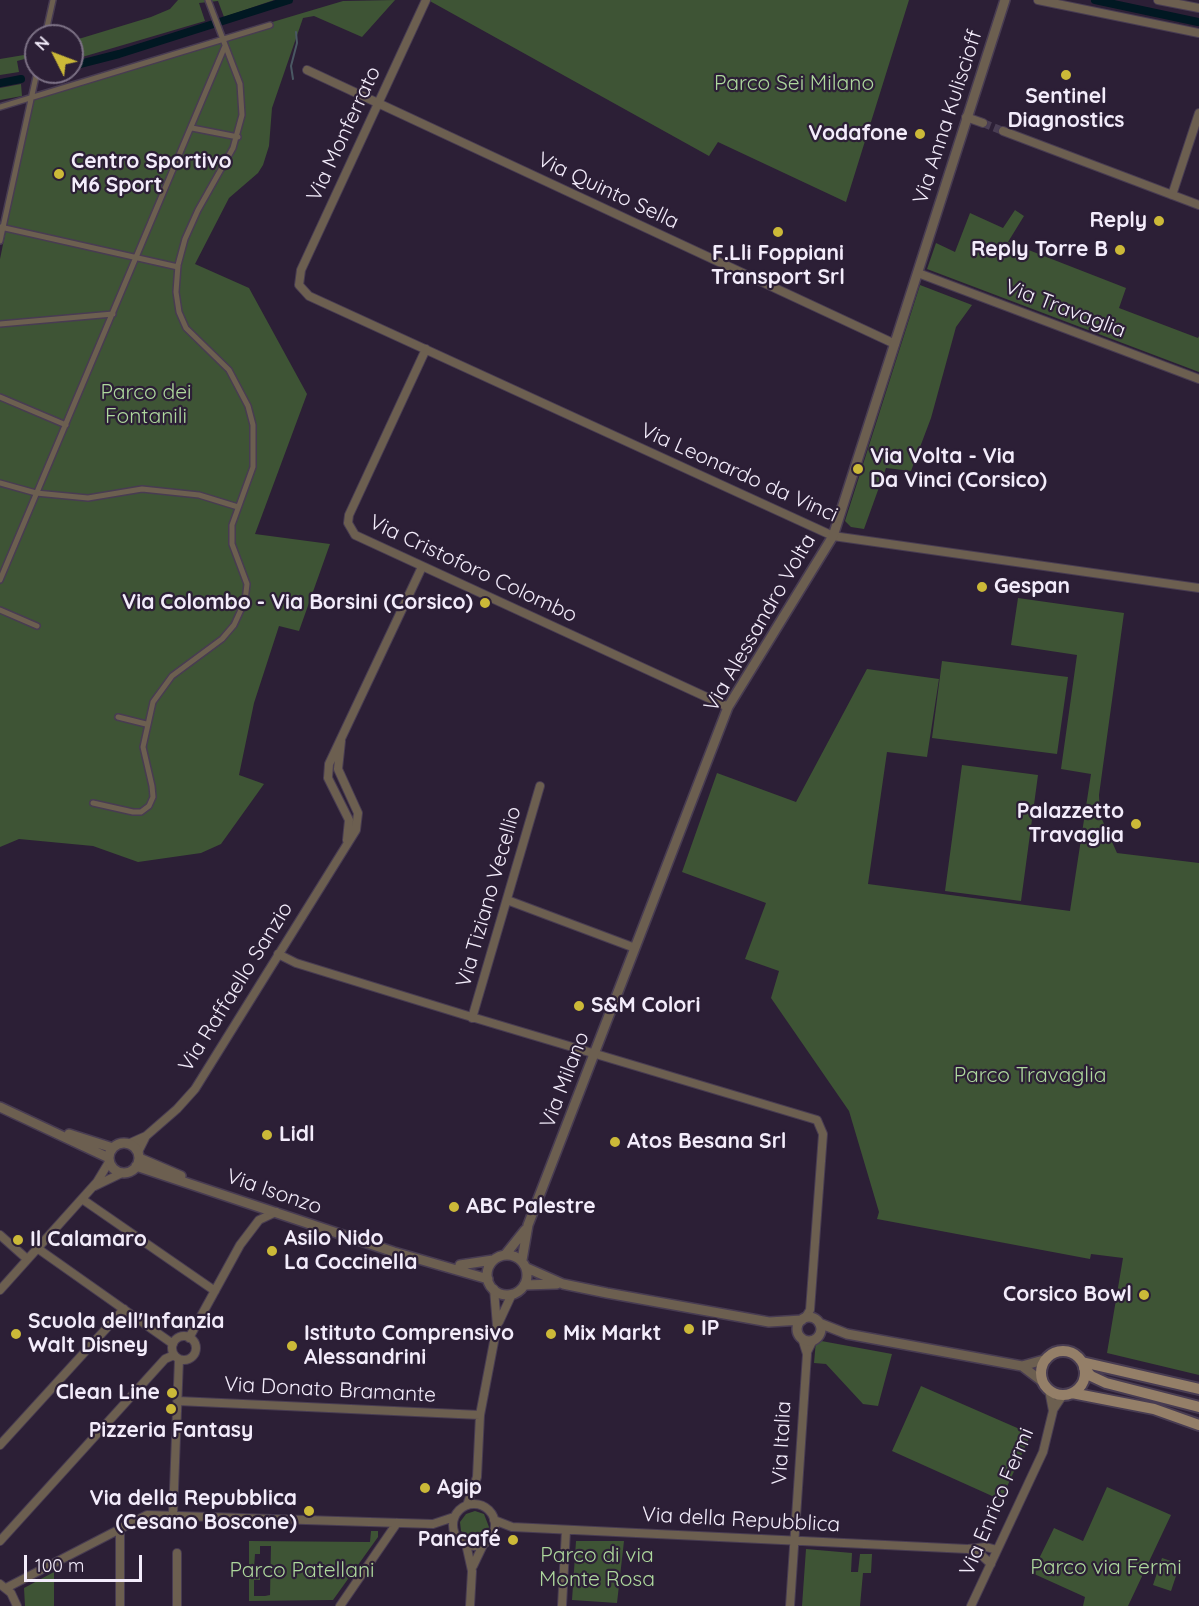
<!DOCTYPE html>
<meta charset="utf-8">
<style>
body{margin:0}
#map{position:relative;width:1199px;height:1606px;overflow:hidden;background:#2c1f36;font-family:Quicksand,sans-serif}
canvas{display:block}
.north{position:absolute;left:24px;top:24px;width:60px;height:60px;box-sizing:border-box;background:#2c1f36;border:2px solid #7c7185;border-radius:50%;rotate:312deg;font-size:16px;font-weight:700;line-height:24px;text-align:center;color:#f3ecfb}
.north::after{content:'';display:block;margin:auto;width:21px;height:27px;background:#ccb938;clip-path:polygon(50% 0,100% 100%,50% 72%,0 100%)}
.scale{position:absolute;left:24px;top:1555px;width:118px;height:27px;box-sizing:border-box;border:3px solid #f3ecfb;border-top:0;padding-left:8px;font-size:18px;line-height:21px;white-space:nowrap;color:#f3ecfb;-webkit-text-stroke:4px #2c1f36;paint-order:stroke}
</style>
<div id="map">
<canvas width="1199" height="1606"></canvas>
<div class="north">N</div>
<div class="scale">100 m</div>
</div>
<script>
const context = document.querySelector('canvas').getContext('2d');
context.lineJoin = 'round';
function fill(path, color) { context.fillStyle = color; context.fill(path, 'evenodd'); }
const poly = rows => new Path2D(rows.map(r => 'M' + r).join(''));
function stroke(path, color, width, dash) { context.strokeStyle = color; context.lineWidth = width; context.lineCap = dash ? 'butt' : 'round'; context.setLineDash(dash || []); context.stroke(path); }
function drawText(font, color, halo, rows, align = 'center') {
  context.font = font + ' Quicksand,sans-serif'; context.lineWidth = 4.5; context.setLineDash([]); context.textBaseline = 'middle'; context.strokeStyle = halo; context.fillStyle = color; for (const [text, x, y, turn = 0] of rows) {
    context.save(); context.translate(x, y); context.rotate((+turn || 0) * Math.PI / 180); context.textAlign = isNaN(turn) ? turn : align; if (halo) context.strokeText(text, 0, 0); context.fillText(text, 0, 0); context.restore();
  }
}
const green = poly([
 [178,0,274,0,224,17,218,1,199,3,205,21,72,60,72,41,151,17,170,9],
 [395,0,362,37,314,16,303,18,272,108,269,146,263,165,258,173,229,198,195,264,249,288,307,394,255,534,330,544,299,631,279,626,254,703,239,775,264,784,221,844,201,853,138,862,93,846,19,839,0,847,0,259,34,93,343,1],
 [428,0,909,0,846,202,718,142,709,156],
 [36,53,36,56,17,61,19,72,0,75,0,59],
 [21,84,22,96,0,100,0,88],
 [1015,210,1024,216,1008,242,1126,288,1119,308,1198,338,1199,336,1199,372,927,269,936,243,955,252,970,213,1003,228],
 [920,285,972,305,956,327,931,418,911,471,886,468,864,529,851,527,845,521],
 [1018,598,1124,613,1099,795,1100,815,1117,853,1199,863,1199,1375,1107,1353,1123,1258,1091,1254,1090,1259,877,1219,879,1212,849,1111,771,998,779,971,745,959,766,903,682,872,717,773,796,802,867,669,939,679,927,757,887,752,868,884,1070,911,1091,774,1061,769,1077,655,1011,645],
 [942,661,1068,677,1057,754,932,738],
 [962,765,1038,775,1021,901,945,891],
 [816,1340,892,1354,878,1406,863,1404,826,1364,814,1363],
 [921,1386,1031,1434,1001,1500,892,1451],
 [1107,1487,1171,1515,1128,1606,1083,1606,1085,1597,1032,1573,1054,1528,1083,1541],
 [475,1511,484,1514,489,1527,485,1535,472,1540,461,1531,460,1522,466,1514],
 [371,1531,378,1531,378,1537,333,1600,249,1601,249,1541,370,1542],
 [260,1546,271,1546,270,1595,265,1596,254,1596,254,1580,260,1580,260,1569,254,1568,255,1554,260,1554],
 [576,1541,624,1541,617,1603,572,1600],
 [806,1549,852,1553,851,1572,858,1572,860,1554,872,1554,871,1573,863,1573,860,1606,802,1606],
 [1162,1558,1180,1564,1171,1591,1153,1585],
 [54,1572,54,1606,25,1606,24,1588]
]);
const stream = poly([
 [293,79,291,66,297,43,296,32]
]);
const canal = poly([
 [1095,0,1198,22],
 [72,66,119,54,289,0],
 [0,83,21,79]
]);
const minorTunnel = poly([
 [983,123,1003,131]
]);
const pedestrian = poly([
 [45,36,53,0],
 [0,107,270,25],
 [192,128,238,137],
 [0,227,178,267],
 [0,241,37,72],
 [0,324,113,314],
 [0,397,66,425],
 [0,483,36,493,88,498,142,489,199,495,238,507],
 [0,580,225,46],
 [0,610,37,626],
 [118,717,146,724],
 [93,803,133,812,141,812,149,806,153,797,152,786,143,747,153,702,172,676,222,639,234,625,245,601,247,584,232,544,232,525,253,467,253,425,248,406,229,370,186,328,179,312,176,292,178,265,185,239,198,210,233,148,242,115,240,84,208,0]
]);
const minor = poly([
 [426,0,301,270,299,285,309,296,833,536,1199,588],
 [1038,0,1199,33],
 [1158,0,1199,8],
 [307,70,895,344],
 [966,117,983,123],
 [1003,131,1199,205],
 [1172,195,1199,113],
 [918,273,1199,379],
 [426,349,349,515,348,523,355,535,728,707],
 [347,840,349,820,328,778,329,764,422,567],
 [507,900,635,948],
 [278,954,296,963,465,1015,817,1120,823,1134,810,1310,805,1318],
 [472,1018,540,786],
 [128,1144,146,1136,177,1109,195,1089,356,830,358,813,338,769,341,741],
 [138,1152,145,1138],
 [95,1186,122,1173],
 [82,1199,215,1291],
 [0,1235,27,1259],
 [37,1248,173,1344],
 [0,1290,97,1182,109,1162],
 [499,1322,512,1294],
 '172 1348a12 12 0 1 1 24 0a12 12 0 1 1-24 0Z',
 [189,1338,240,1245,259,1220,276,1212],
 [807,1352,813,1340],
 [178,1401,480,1415],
 [1053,1410,1063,1395],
 [0,1445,124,1309],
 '453 1525a21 21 0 1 1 42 0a21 21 0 1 1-42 0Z',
 [467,1505,477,1477,480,1415,497,1326,494,1289],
 [173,1514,179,1359],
 [494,1520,512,1527,968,1549,986,1547,997,1550],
 [120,1527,120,1606],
 [0,1541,165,1359,174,1355],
 [466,1544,472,1571,470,1606],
 [969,1549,979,1553,991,1564],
 [177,1553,177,1606],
 [473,1566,484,1543],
 [0,1584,11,1593,17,1606],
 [6,1588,147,1515,433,1524,454,1517],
 [340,1606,397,1523],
 [562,1606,566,1530],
 [790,1606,807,1354,802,1338],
 [971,1606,1043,1452,1053,1411,1049,1390]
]);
const tertiary = poly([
 [0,1107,109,1158],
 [69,1134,113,1148],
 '109 1158a15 15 0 1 1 30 0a15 15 0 1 1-30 0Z',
 [139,1158,181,1176],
 [136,1166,394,1252,488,1279],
 [505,1255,525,1230],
 '487 1275a20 20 0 1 1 40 0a20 20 0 1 1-40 0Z',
 [522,1260,528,1225,728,707,833,536,1005,0],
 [460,1265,493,1260],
 [527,1268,563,1284,607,1293,769,1322,802,1320],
 [524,1285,557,1284],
 '797 1329a12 12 0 1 1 24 0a12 12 0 1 1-24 0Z',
 [819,1323,847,1334,1022,1366,1047,1359],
 [1022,1366,1043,1382]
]);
const secondary = poly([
 '1041 1373a22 22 0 1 1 44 0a22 22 0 1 1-44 0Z',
 [1082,1362,1199,1389],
 [1084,1368,1091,1376,1106,1383,1199,1407],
 [1072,1393,1154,1409,1199,1425]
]);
const markers = [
 [1066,75,6,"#ccb938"],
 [920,134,6,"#ccb938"],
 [59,174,6,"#ccb938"],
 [1159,221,6,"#ccb938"],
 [778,232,6,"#ccb938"],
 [1120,250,6,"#ccb938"],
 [858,469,6,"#ccb938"],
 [982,587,6,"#ccb938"],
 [485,603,6,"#ccb938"],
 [1136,824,6,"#ccb938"],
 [579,1006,6,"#ccb938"],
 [267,1135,6,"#ccb938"],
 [615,1142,6,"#ccb938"],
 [454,1207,6,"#ccb938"],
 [18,1240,6,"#ccb938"],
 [272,1251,6,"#ccb938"],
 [1144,1295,6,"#ccb938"],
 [689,1329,6,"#ccb938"],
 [16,1334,6,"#ccb938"],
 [551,1334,6,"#ccb938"],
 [292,1346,6,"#ccb938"],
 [172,1393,6,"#ccb938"],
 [171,1409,6,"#ccb938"],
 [425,1488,6,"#ccb938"],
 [309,1511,6,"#ccb938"],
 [513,1540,6,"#ccb938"]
];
const parkNames = [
 ["Parco Sei Milano",794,84],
 ["Parco dei",146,393],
 ["Fontanili",146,417],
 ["Parco Travaglia",1030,1076],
 ["Parco di via",597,1556],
 ["Monte Rosa",597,1580],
 ["Parco via Fermi",1106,1568],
 ["Parco Patellani",302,1571]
];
const poiNames = [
 ["Sentinel",1066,97,"center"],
 ["Diagnostics",1066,121,"center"],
 ["Vodafone",908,134,"right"],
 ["Centro Sportivo",71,162],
 ["M6 Sport",71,186],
 ["Reply",1147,221,"right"],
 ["Reply Torre B",1108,250,"right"],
 ["F.Lli Foppiani",778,254,"center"],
 ["Transport Srl",778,278,"center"],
 ["Via Volta - Via",870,457],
 ["Da Vinci (Corsico)",870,481],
 ["Gespan",994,587],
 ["Via Colombo - Via Borsini (Corsico)",473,603,"right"],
 ["Palazzetto",1124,812,"right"],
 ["Travaglia",1124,836,"right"],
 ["S&M Colori",591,1006],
 ["Lidl",279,1135],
 ["Atos Besana Srl",627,1142],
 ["ABC Palestre",466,1207],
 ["Asilo Nido",284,1239],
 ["La Coccinella",284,1263],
 ["Il Calamaro",30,1240],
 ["Corsico Bowl",1132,1295,"right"],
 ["Scuola dell'Infanzia",28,1322],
 ["Walt Disney",28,1346],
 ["IP",701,1329],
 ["Istituto Comprensivo",304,1334],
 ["Alessandrini",304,1358],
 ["Mix Markt",563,1334],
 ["Clean Line",160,1393,"right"],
 ["Pizzeria Fantasy",171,1431,"center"],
 ["Agip",437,1488],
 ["Via della Repubblica",297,1499,"right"],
 ["(Cesano Boscone)",297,1523,"right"],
 ["Pancafé",501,1540,"right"]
];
const streetNames = [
 ["Via Anna Kuliscioff",948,117,-72],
 ["Via Monferrato",344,134,-65],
 ["Via Quinto Sella",608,191,25],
 ["Via Travaglia",1065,309,21],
 ["Via Leonardo da Vinci",739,473,24],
 ["Via Cristoforo Colombo",473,569,25],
 ["Via Alessandro Volta",760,623,-60],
 ["Via Tiziano Vecellio",489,897,-74],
 ["Via Raffaello Sanzio",236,987,-58],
 ["Via Milano",565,1080,-69],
 ["Via Isonzo",274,1192,19],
 ["Via Donato Bramante",330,1390,3],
 ["Via Italia",782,1443,-87],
 ["Via Enrico Fermi",997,1502,-67],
 ["Via della Repubblica",741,1520,3]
];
fill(green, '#3e5435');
stroke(stream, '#4a5863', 2);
stroke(canal, '#011822', 8);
stroke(minorTunnel, '#4a3e54', 8, [8, 4]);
stroke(pedestrian, '#483c52', 8);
stroke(minor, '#483c52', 10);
stroke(tertiary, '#483c52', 12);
stroke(secondary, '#483c52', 14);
stroke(pedestrian, '#6c5f50', 5);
stroke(minor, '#6c5f50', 8);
stroke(tertiary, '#6c5f50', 9);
stroke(secondary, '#947f68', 10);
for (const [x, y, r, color] of markers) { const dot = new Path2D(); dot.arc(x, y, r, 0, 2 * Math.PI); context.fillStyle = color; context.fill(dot); stroke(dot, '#2c1f36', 2); }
drawText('21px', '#aed89d', '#2c1f36', parkNames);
drawText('bold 21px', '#f3ecfb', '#2c1f36', poiNames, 'left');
drawText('21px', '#f3ecfb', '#2c1f36', streetNames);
</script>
